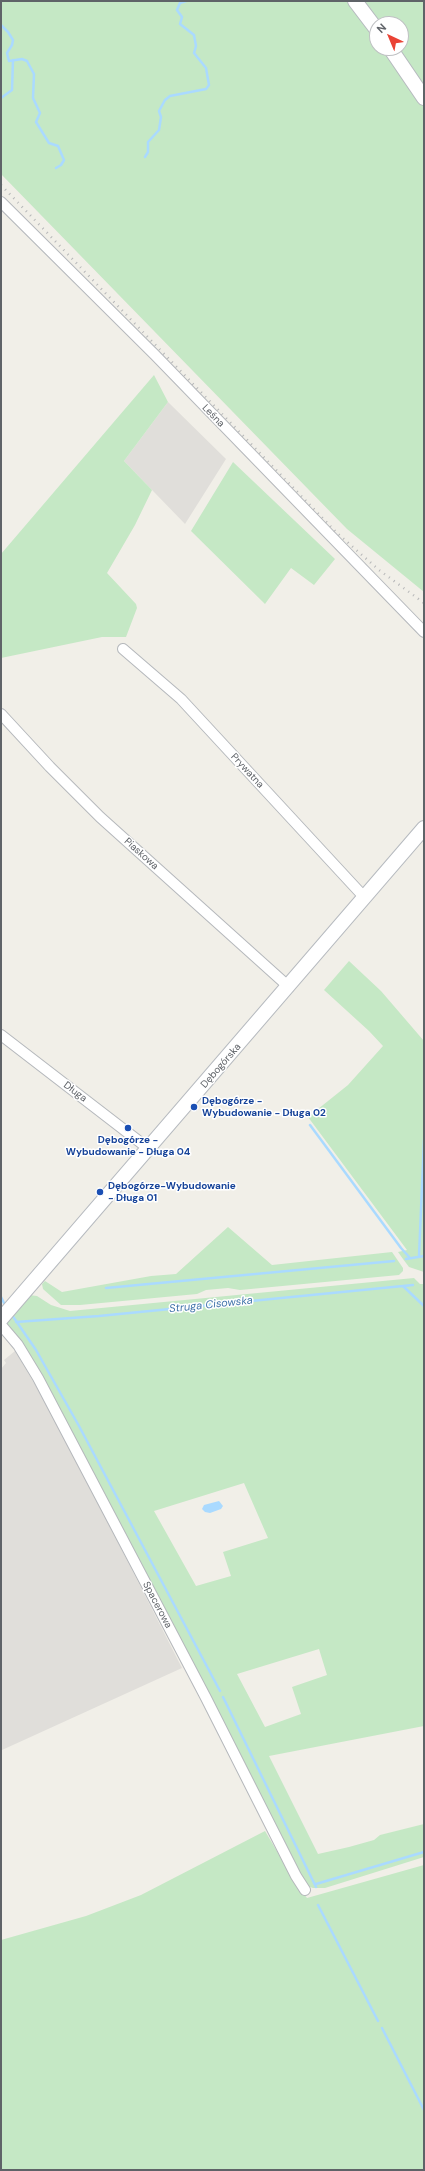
<!DOCTYPE html>
<meta charset="utf-8">
<style>
body{margin:0}
#map{position:relative;width:425px;height:2171px;overflow:hidden;background:#f1efe8;font-family:"DM Sans",sans-serif}
canvas{display:block}
.frame{position:absolute;inset:0;border:2px solid #5f6368;pointer-events:none}
.north{position:absolute;left:369px;top:16px;width:40px;height:40px;box-sizing:border-box;background:#fff;border:1px solid #bfc1c3;border-radius:50%;rotate:316deg;font-size:11px;font-weight:700;line-height:16px;text-align:center;color:#5f6368}
.north::after{content:'';display:block;margin:auto;width:14px;height:18px;background:#ea4335;clip-path:polygon(50% 0,100% 100%,50% 72%,0 100%)}
</style>
<div id="map">
<canvas width="425" height="2171"></canvas>
<div class="frame"></div>
<div class="north">N</div>
</div>
<script>
const context = document.querySelector('canvas').getContext('2d');
context.lineJoin = 'round';
function fill(path, color) { context.fillStyle = color; context.fill(path, 'evenodd'); }
const poly = rows => new Path2D(rows.map(r => 'M' + r).join(''));
function stroke(path, color, width, dash) { context.strokeStyle = color; context.lineWidth = width; context.lineCap = dash ? 'butt' : 'round'; context.setLineDash(dash || []); context.stroke(path); }
function drawText(font, color, halo, rows, align = 'center') {
  context.font = font + ' "DM Sans",sans-serif'; context.lineWidth = 3; context.setLineDash([]); context.textBaseline = 'middle'; context.strokeStyle = halo; context.fillStyle = color; for (const [text, x, y, turn = 0] of rows) {
    context.save(); context.translate(x, y); context.rotate((+turn || 0) * Math.PI / 180); context.textAlign = isNaN(turn) ? turn : align; if (halo) context.strokeText(text, 0, 0); context.fillText(text, 0, 0); context.restore();
  }
}
const industrial = poly([
 [168,402,226,459,185,524,124,461],
 [15,1351,53,1415,182,1668,2,1750,1,1369,6,1363,4,1360]
]);
const green = poly([
 [1,1,424,1,424,592,347,529,1,174],
 [377,24,401,24,401,48,377,48],
 [154,375,168,402,124,461,152,490,135,525,107,573,136,604,137,608,126,637,102,637,1,658,1,554],
 [233,462,335,559,314,585,291,568,265,604,191,531],
 [349,961,381,991,424,1041,424,1272,409,1267,403,1259,398,1252,407,1250,308,1117,348,1085,383,1046,369,1031,324,990],
 [228,1227,272,1265,392,1252,403,1268,403,1271,399,1275,240,1290,228,1288,206,1290,197,1294,80,1305,61,1305,43,1289,42,1284,45,1281,62,1292,151,1276,176,1274],
 [414,1278,420,1284,424,1284,424,1726,269,1756,318,1854,349,1847,374,1840,380,1835,424,1824,424,1857,325,1888,313,1888,307,1886,302,1879,4,1324,29,1295,37,1296,51,1305,70,1311],
 [244,1483,268,1538,223,1552,231,1576,196,1586,154,1511],
 [319,1649,327,1675,292,1687,301,1714,265,1727,237,1674],
 [265,1831,297,1885,307,1898,424,1865,424,2170,1,2170,1,1940,86,1916,141,1895]
]);
const water = poly([
 [219,1501,223,1506,221,1509,210,1513,205,1512,202,1509,204,1505]
]);
const stream = poly([
 [1,25,8,32,13,40,12,45,7,53,9,61,22,59,27,61,34,74,33,98,40,113,36,122,49,143,58,146,64,160,61,165,56,168],
 [1,98,12,90,13,60],
 [145,157,148,152,148,142,159,130,161,117,159,111,165,100,170,96,206,89,209,85,206,68,194,53,196,46,194,35,180,24,182,17,177,10,180,3,186,1],
 [310,1125,401,1248,410,1258],
 [419,1256,424,1140],
 [406,1259,424,1256],
 [404,1287,424,1306],
 [106,1288,394,1261],
 [1,1297,4,1303],
 [12,1315,36,1350,79,1426,220,1691],
 [16,1322,99,1316,413,1285],
 [223,1697,316,1887],
 [316,1884,424,1852],
 [318,1905,378,2021],
 [382,2028,424,2110]
]);
const street = poly([
 [1,202,155,355,424,632],
 [123,649,181,699,365,898],
 [1,714,50,767,100,817,289,987],
 [1,1035,149,1149],
 [1,1325,18,1345,38,1378,206,1698,296,1876,305,1890]
]);
const secondary = poly([
 [355,1,377,30],
 [390,48,424,98],
 [1,1319,424,828]
]);
const rail = poly([
 [1,185,337,533,379,570,424,603]
]);
const markers = [
 [194,1107,4,"#1a4fb4"],
 [128,1128,4,"#1a4fb4"],
 [100,1192,4,"#1a4fb4"]
];
const streetNames = [
 ["Leśna",213,416,46],
 ["Prywatna",247,771,47],
 ["Piaskowa",141,854,42],
 ["Dębogórska",221,1066,-49],
 ["Długa",75,1092,37],
 ["Spacerowa",157,1605,62]
];
const transitNames = [
 ["Dębogórze -",202,1101],
 ["Wybudowanie - Długa 02",202,1113],
 ["Dębogórze -",128,1140,"center"],
 ["Wybudowanie - Długa 04",128,1152,"center"],
 ["Dębogórze-Wybudowanie",108,1186],
 ["- Długa 01",108,1198]
];
const waterNames = [
 ["Struga Cisowska",211,1305,-6]
];
fill(industrial, '#e0deda');
fill(green, '#c5e8c5');
fill(water, '#aadaff');
stroke(stream, '#aadaff', 2.5);
stroke(street, '#b5b8bc', 12);
stroke(secondary, '#b6babf', 16);
stroke(street, '#fff', 10);
stroke(secondary, '#fff', 14);
stroke(rail, '#b6b7b8', 2.5, [1, 5]);
for (const [x, y, r, color] of markers) { const dot = new Path2D(); dot.arc(x, y, r, 0, 2 * Math.PI); context.fillStyle = color; context.fill(dot); stroke(dot, '#fff', 1.5); }
drawText('10px', '#5f6368', '#fff', streetNames);
drawText('bold 10px', '#164399', '#fff', transitNames, 'left');
drawText('italic 11px', '#4174aa', '#fff', waterNames);
</script>
